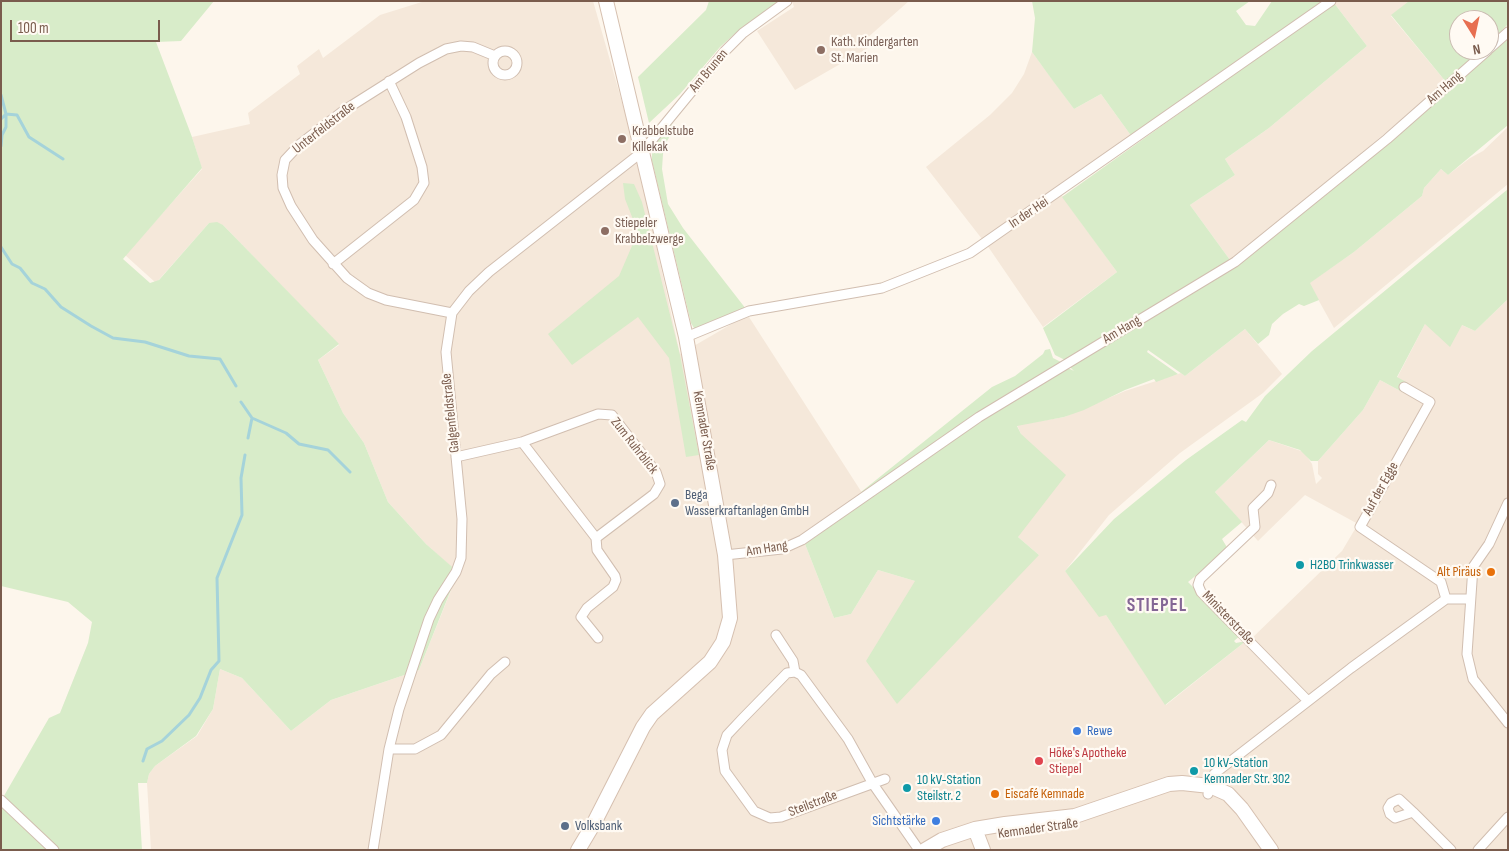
<!DOCTYPE html>
<meta charset="utf-8">
<style>
body{margin:0}
#map{position:relative;width:1509px;height:851px;overflow:hidden;background:#fdf6ec;font-family:"Sofia Sans Condensed",sans-serif}
canvas{display:block}
.frame{position:absolute;inset:0;border:2px solid #7a5c4d;pointer-events:none}
.north{position:absolute;left:1449px;top:10px;width:50px;height:50px;box-sizing:border-box;background:#fffaf3;border:1px solid #cabbb1;border-radius:50%;rotate:170deg;font-size:14px;font-weight:700;line-height:20px;text-align:center;color:#7a5c4d}
.north::after{content:'';display:block;margin:auto;width:18px;height:22px;background:#e76f51;clip-path:polygon(50% 0,100% 100%,50% 72%,0 100%)}
.scale{position:absolute;left:10px;top:20px;width:150px;height:22px;box-sizing:border-box;border:2px solid #7a5c4d;border-top:0;padding-left:6px;font-size:15px;line-height:18px;white-space:nowrap;color:#7a5c4d;-webkit-text-stroke:4px #fffaf3;paint-order:stroke}
</style>
<div id="map">
<canvas width="1509" height="851"></canvas>
<div class="frame"></div>
<div class="north">N</div>
<div class="scale">100 m</div>
</div>
<script>
const context = document.querySelector('canvas').getContext('2d');
context.lineJoin = 'round';
function fill(path, color) { context.fillStyle = color; context.fill(path, 'evenodd'); }
const poly = rows => new Path2D(rows.map(r => 'M' + r).join(''));
function stroke(path, color, width, dash) { context.strokeStyle = color; context.lineWidth = width; context.lineCap = dash ? 'butt' : 'round'; context.setLineDash(dash || []); context.stroke(path); }
function drawText(font, color, halo, rows, align = 'center') {
  context.font = font + ' "Sofia Sans Condensed",sans-serif'; context.lineWidth = 4.5; context.setLineDash([]); context.textBaseline = 'middle'; context.strokeStyle = halo; context.fillStyle = color; for (const [text, x, y, turn = 0] of rows) {
    context.save(); context.translate(x, y); context.rotate((+turn || 0) * Math.PI / 180); context.textAlign = isNaN(turn) ? turn : align; if (halo) context.strokeText(text, 0, 0); context.fillText(text, 0, 0); context.restore();
  }
}
const residential = poly([
 [425,1,593,1,634,144,680,354,742,318,749,317,866,499,805,544,834,618,851,614,878,570,915,581,1039,555,1018,537,1021,434,1017,425,1064,417,1125,391,1181,373,1185,376,1245,329,1282,374,1263,393,1180,453,1109,515,1065,571,1106,615,1166,705,1246,641,1251,639,1342,551,1358,524,1305,495,1258,541,1215,492,1269,440,1304,452,1312,464,1316,484,1322,478,1318,474,1318,461,1363,410,1380,380,1404,393,1397,378,1425,324,1462,325,1475,331,1508,299,1508,850,151,850,147,783,149,774,155,766,197,736,213,709,220,669,242,678,291,731,331,700,419,670,458,573,426,544,388,502,364,443,343,413,318,360,339,345,223,225,209,223,156,283,125,255,202,169,192,137,250,124,248,113,300,74,297,66,319,49,323,58,380,15],
 [792,1,909,1,866,39,868,48,795,90,757,31,794,7],
 [1336,1,1409,1,1391,16,1446,82,1235,259,1230,260,1190,205,1235,175,1225,159,1269,128,1367,46,1334,3],
 [1032,52,1074,109,1101,94,1132,137,1058,190,1117,272,1043,327,989,248,926,167,990,115,1012,93,1024,74],
 [1508,127,1508,184,1334,328,1309,283,1354,252,1422,196,1424,188,1441,169,1448,175,1470,158,1483,151]
]);
const green = poly([
 [1,1,214,1,181,41,156,42,192,137,202,168,123,259,150,283,159,280,209,223,217,222,223,225,339,344,318,360,343,413,364,443,388,502,426,544,458,572,419,670,331,700,291,731,242,678,220,669,213,709,196,736,155,766,149,774,147,783,138,783,142,850,1,850,1,801,49,718,60,713,88,643,92,622,68,602,1,586],
 [709,1,780,1,740,29,720,47,680,94,649,123,638,77,706,10],
 [1032,1,1250,1,1236,11,1246,25,1255,26,1272,1,1327,1,1132,137,1101,94,1074,109,1053,81,1032,52,1035,18],
 [1409,1,1508,1,1508,24,1489,44,1489,20,1459,20,1459,50,1483,50,1446,82,1391,15],
 [1334,3,1367,46,1269,128,1225,159,1235,175,1190,205,1230,260,1065,360,1055,355,1043,328,1117,272,1062,197],
 [1508,38,1508,125,1448,175,1441,169,1424,188,1422,196,1354,252,1310,283,1319,300,1304,306,1299,304,1283,314,1272,324,1269,335,1258,344,1245,329,1185,376,1148,350,1147,352,1178,374,1156,382,1154,379,1125,390,1084,410,1064,417,1017,426,1021,434,1066,475,1018,537,1039,555,897,704,866,661,915,581,878,570,851,614,834,618,805,544,952,438,1066,367,1074,371,1068,365,1240,263,1343,181],
 [671,123,676,126,667,141,663,154,662,169,668,204,683,228,746,309,699,329,694,328,691,323,652,161,652,148],
 [623,183,634,184,642,202,680,355,699,455,686,457,669,358,638,317,572,365,548,334,619,276,638,232,625,199],
 [1508,189,1508,299,1475,331,1462,325,1450,347,1425,324,1397,377,1408,383,1404,393,1380,380,1363,410,1318,461,1311,461,1300,450,1269,440,1215,492,1242,522,1222,539,1228,549,1188,582,1241,635,1234,641,1236,643,1246,641,1165,705,1106,615,1099,617,1065,571,1114,519,1186,460,1242,420,1246,422,1265,396,1312,351],
 [1050,349,1053,358,1061,362,976,414,863,495,861,492,992,387,1015,376,1043,354,1045,350]
]);
const stream = poly([
 [1,95,6,114,1,119],
 [1,146,2,135,6,127,6,114,17,115,29,137,63,159],
 [1,247,12,264,20,268,32,283,45,289,61,307,91,326,113,338,145,342,189,356,220,359,236,386],
 [241,402,252,418],
 [252,418,286,433,299,444,328,450,350,472],
 [248,438,252,418],
 [143,761,147,749,162,741,189,715,200,698,211,670,219,661,217,578,242,515,241,478,245,455]
]);
const street = poly([
 [1489,49,1508,32],
 '493 63a12 12 0 1 1 24 0a12 12 0 1 1-24 0Z',
 [333,264,414,200,424,183,422,167,406,117,389,81],
 [452,313,386,300,368,293,347,278,313,240,291,206,283,188,282,175,285,160,300,144,343,111,419,63,446,49,461,46,473,47,495,56],
 [686,337,749,311,882,288,970,253,1331,1],
 [1404,387,1430,402,1360,527,1441,582,1446,599],
 [522,442,596,538,597,550,615,576,616,580,613,587,587,608,581,617,598,638],
 [456,457,522,442,598,414,612,415,656,472,660,484,654,494,596,538],
 [1271,485,1268,493,1253,508,1255,527,1200,579,1198,585,1201,592,1308,701],
 [1508,503,1489,544,1473,567,1467,654,1473,679,1508,723],
 [725,555,782,549,802,540,979,417,1235,262,1387,139,1488,50],
 [776,635,793,661,795,672,801,675,848,739,873,784,919,850],
 [795,672,787,673,743,718,727,735,722,750,725,771,754,811,770,818,781,817,885,779],
 [389,749,415,749,441,735,491,674,505,662],
 [1208,794,1214,774,1351,668,1446,599,1470,599],
 [1,800,54,850],
 [1413,812,1395,818,1390,814,1388,808,1391,803,1399,799,1413,812,1451,850],
 [373,850,389,749,399,709,429,619,438,600,456,572,461,558,462,519,446,352,452,313,469,291,489,272,642,152,724,52,743,33,787,1],
 [1478,850,1508,817]
]);
const secondary = poly([
 [975,829,983,850],
 [578,850,593,825,643,727,652,714,710,662,723,642,730,618,725,555,686,337,606,1],
 [925,850,942,840,975,829,1005,824,1075,816,1169,784,1182,783,1210,786,1228,794,1242,809,1271,850]
]);
const markers = [
 [821,50,5,"#8d6e63"],
 [622,139,5,"#8d6e63"],
 [605,231,5,"#8d6e63"],
 [675,503,5,"#5c6f8a"],
 [1300,565,5,"#0f9aa8"],
 [1491,572,5,"#e8710a"],
 [1077,731,5,"#3f7fe0"],
 [1039,761,5,"#e0444e"],
 [1194,771,5,"#0f9aa8"],
 [907,788,5,"#0f9aa8"],
 [995,794,5,"#e8710a"],
 [936,821,5,"#3f7fe0"],
 [565,826,5,"#5c6f8a"]
];
const educationNames = [
 ["Kath. Kindergarten",831,42],
 ["St. Marien",831,58],
 ["Krabbelstube",632,131],
 ["Killekak",632,147],
 ["Stiepeler",615,223],
 ["Krabbelzwerge",615,239]
];
const streetNames = [
 ["Am Brunen",709,71,-50],
 ["Am Hang",1445,88,-41],
 ["Unterfeldstraße",324,128,-38],
 ["In der Hei",1029,213,-34],
 ["Am Hang",1122,330,-31],
 ["Galgenfeldstraße",451,413,-96],
 ["Kemnader Straße",704,431,80],
 ["Zum Ruhrblick",634,446,52],
 ["Auf der Egge",1381,489,-61],
 ["Am Hang",767,549,-9],
 ["Ministerstraße",1228,618,46],
 ["Steilstraße",813,804,-21],
 ["Kemnader Straße",1038,829,-8]
];
const serviceNames = [
 ["Bega",685,495],
 ["Wasserkraftanlagen GmbH",685,511],
 ["Volksbank",575,826]
];
const cultureNames = [
 ["H2BO Trinkwasser",1310,565],
 ["10 kV-Station",1204,763],
 ["Kemnader Str. 302",1204,779],
 ["10 kV-Station",917,780],
 ["Steilstr. 2",917,796]
];
const foodNames = [
 ["Alt Piräus",1481,572],
 ["Eiscafé Kemnade",1005,794,"left"]
];
const shopNames = [
 ["Rewe",1087,731],
 ["Sichtstärke",926,821,"right"]
];
const healthNames = [
 ["Höke's Apotheke",1049,753],
 ["Stiepel",1049,769]
];
const districtNames = [
 ["STIEPEL",1157,606]
];
fill(residential, '#f5e8da');
fill(green, '#d8ecc9');
stroke(stream, '#a5d3da', 3);
stroke(street, '#d1beb0', 11);
stroke(secondary, '#d6c0b0', 16);
stroke(street, '#fff', 9);
stroke(secondary, '#fff', 14);
for (const [x, y, r, color] of markers) { const dot = new Path2D(); dot.arc(x, y, r, 0, 2 * Math.PI); context.fillStyle = color; context.fill(dot); stroke(dot, '#fffaf3', 2); }
drawText('14px', '#785e54', '#fffaf3', educationNames, 'left');
drawText('14px', '#7a5c4d', '#fffaf3', streetNames);
drawText('14px', '#4e5e75', '#fffaf3', serviceNames, 'left');
drawText('14px', '#0d838f', '#fffaf3', cultureNames, 'left');
drawText('14px', '#c56008', '#fffaf3', foodNames, 'right');
drawText('14px', '#366cbe', '#fffaf3', shopNames, 'left');
drawText('14px', '#be3a42', '#fffaf3', healthNames, 'left');
context.letterSpacing = '1px';
drawText('bold 19px', '#846695', '#fffaf3', districtNames);
context.letterSpacing = '0px';
</script>
